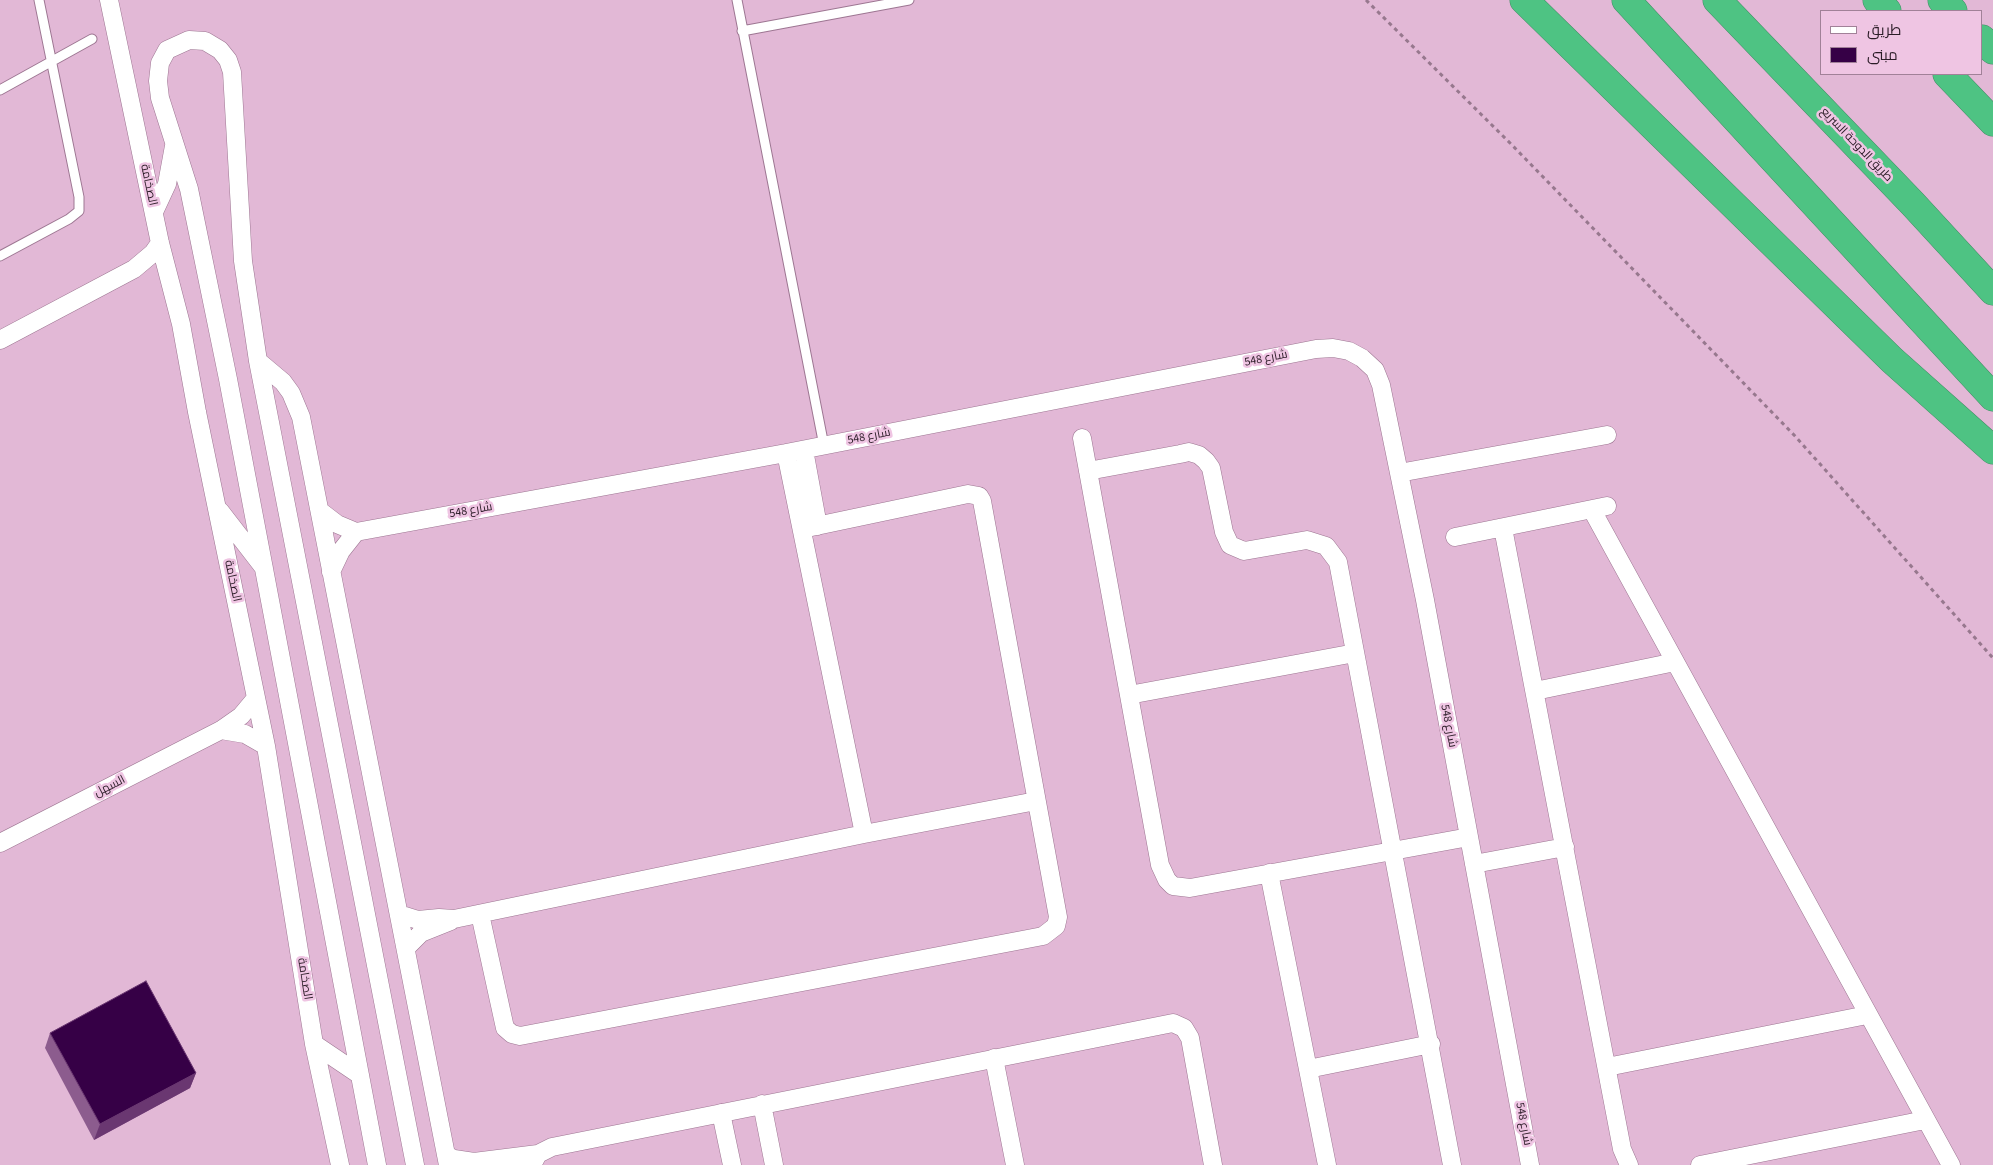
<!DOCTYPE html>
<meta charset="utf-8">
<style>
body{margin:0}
#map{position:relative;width:1993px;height:1165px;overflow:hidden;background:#e2b8d6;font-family:"Source Sans 3",Cairo,sans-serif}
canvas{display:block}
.legend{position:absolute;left:1820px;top:10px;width:162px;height:65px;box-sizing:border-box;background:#efc5e3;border:1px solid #a18198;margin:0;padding:6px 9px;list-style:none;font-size:15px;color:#2b1c27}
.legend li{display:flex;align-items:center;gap:10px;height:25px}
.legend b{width:25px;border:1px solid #a18198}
</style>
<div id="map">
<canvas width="1993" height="1165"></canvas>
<ul class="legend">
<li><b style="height:6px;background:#fff"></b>طريق</li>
<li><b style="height:14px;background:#360046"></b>مبنى</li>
</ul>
</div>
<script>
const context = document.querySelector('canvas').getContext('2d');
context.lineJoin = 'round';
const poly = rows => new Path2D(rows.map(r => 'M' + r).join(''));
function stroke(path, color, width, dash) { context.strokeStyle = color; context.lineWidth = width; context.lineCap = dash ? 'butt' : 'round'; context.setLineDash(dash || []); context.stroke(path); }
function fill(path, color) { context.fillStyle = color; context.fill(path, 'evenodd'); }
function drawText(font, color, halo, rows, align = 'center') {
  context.font = font + ' "Source Sans 3",Cairo,sans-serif'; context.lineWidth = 5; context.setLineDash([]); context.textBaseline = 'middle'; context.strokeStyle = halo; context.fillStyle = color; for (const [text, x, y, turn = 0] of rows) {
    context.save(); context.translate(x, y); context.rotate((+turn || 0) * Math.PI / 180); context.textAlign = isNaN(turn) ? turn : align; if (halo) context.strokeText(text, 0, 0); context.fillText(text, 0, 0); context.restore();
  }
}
const path = poly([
 [1366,0,1512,145,1795,436,1993,658]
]);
const lane = poly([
 [737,0,824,446],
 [742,31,909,0],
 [0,90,92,39],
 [0,256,69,219,79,211,79,197,39,0]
]);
const street = poly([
 [109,0,160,243,181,324,197,412,266,746,314,1044,340,1165],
 [154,212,167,184,174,146],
 [0,340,134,269,153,253,160,243],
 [258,361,283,382,291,393,301,417,448,1165],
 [1082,438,1160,865,1167,880,1173,886,1190,888,1469,837],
 [804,450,818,526],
 [786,453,864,834],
 [1088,471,1180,454,1189,452,1199,455,1206,461,1211,468,1224,532,1230,545,1244,551,1307,540,1326,546,1338,562,1452,1165],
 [1399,473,1607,435],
 [1592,510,1951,1165],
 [220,511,264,568],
 [320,511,337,524,356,532,786,453,1316,349,1333,348,1349,351,1362,358,1375,370,1381,385,1425,600,1530,1165],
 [1503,528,1622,1149,1629,1165],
 [1455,537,1607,506],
 [331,572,341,551,356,532],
 [1535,691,1675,662],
 [1129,695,1355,653],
 [221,730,245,734,266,746],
 [0,843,221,730,241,716,256,698],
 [1474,864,1565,847],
 [1269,873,1327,1165],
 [399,914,418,920,439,918,454,919,864,834,1036,801],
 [480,914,505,1028,512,1034,520,1036,1043,936,1056,926,1058,917,982,501,979,496,968,494,802,529],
 [406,948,421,933,451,921],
 [314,1044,360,1075],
 [994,1058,1015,1165],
 [1607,1067,1867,1015],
 [1308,1069,1431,1044],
 [762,1104,774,1165],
 [721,1113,732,1165],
 [446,1155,454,1159,474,1162,538,1154],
 [377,1165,228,379,189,189,160,98,158,81,160,63,167,50,189,40,205,41,220,50,228,60,232,72,243,261,258,361,415,1165],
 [532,1165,538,1154,552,1147,1173,1023,1184,1028,1190,1038,1213,1165],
 [1700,1165,1925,1120]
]);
const highway = poly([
 [1524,0,1892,360,1993,450],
 [1626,0,1993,397],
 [1717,0,1913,204,1993,291],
 [1877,0,1887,11],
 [1942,0,1953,11],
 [1982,39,1993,50],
 [1947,74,1993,122]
]);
const wall = poly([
 [50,1033,196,1073,190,1088,94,1140,45,1048]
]);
const shadedWall = poly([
 [196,1073,190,1088,94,1140,100,1124]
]);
const building = poly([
 [146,981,196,1073,100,1124,50,1033,146,981]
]);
const streetNames = [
 ["طريق الدوحة السريع",1856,145,46],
 ["الصخامة",148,185,78],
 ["شارع 548",1266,359,-11],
 ["شارع 548",869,437,-11],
 ["شارع 548",471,511,-10],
 ["الصخامة",232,581,78],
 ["شارع 548",1448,726,79],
 ["السهل",110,787,-27],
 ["الصخامة",304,979,81],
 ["شارع 548",1523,1124,79]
];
stroke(lane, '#9d7692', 11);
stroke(street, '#9d7692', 19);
stroke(highway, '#428963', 29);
stroke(path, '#97788e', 3, [4, 4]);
stroke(lane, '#fff', 9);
stroke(street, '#fff', 18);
stroke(highway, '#4ec383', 28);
fill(wall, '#8c5c8e');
fill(shadedWall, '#6a3771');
fill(building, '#360046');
stroke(building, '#6a3771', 1);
drawText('12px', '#2b1c27', '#efc5e3', streetNames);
</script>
